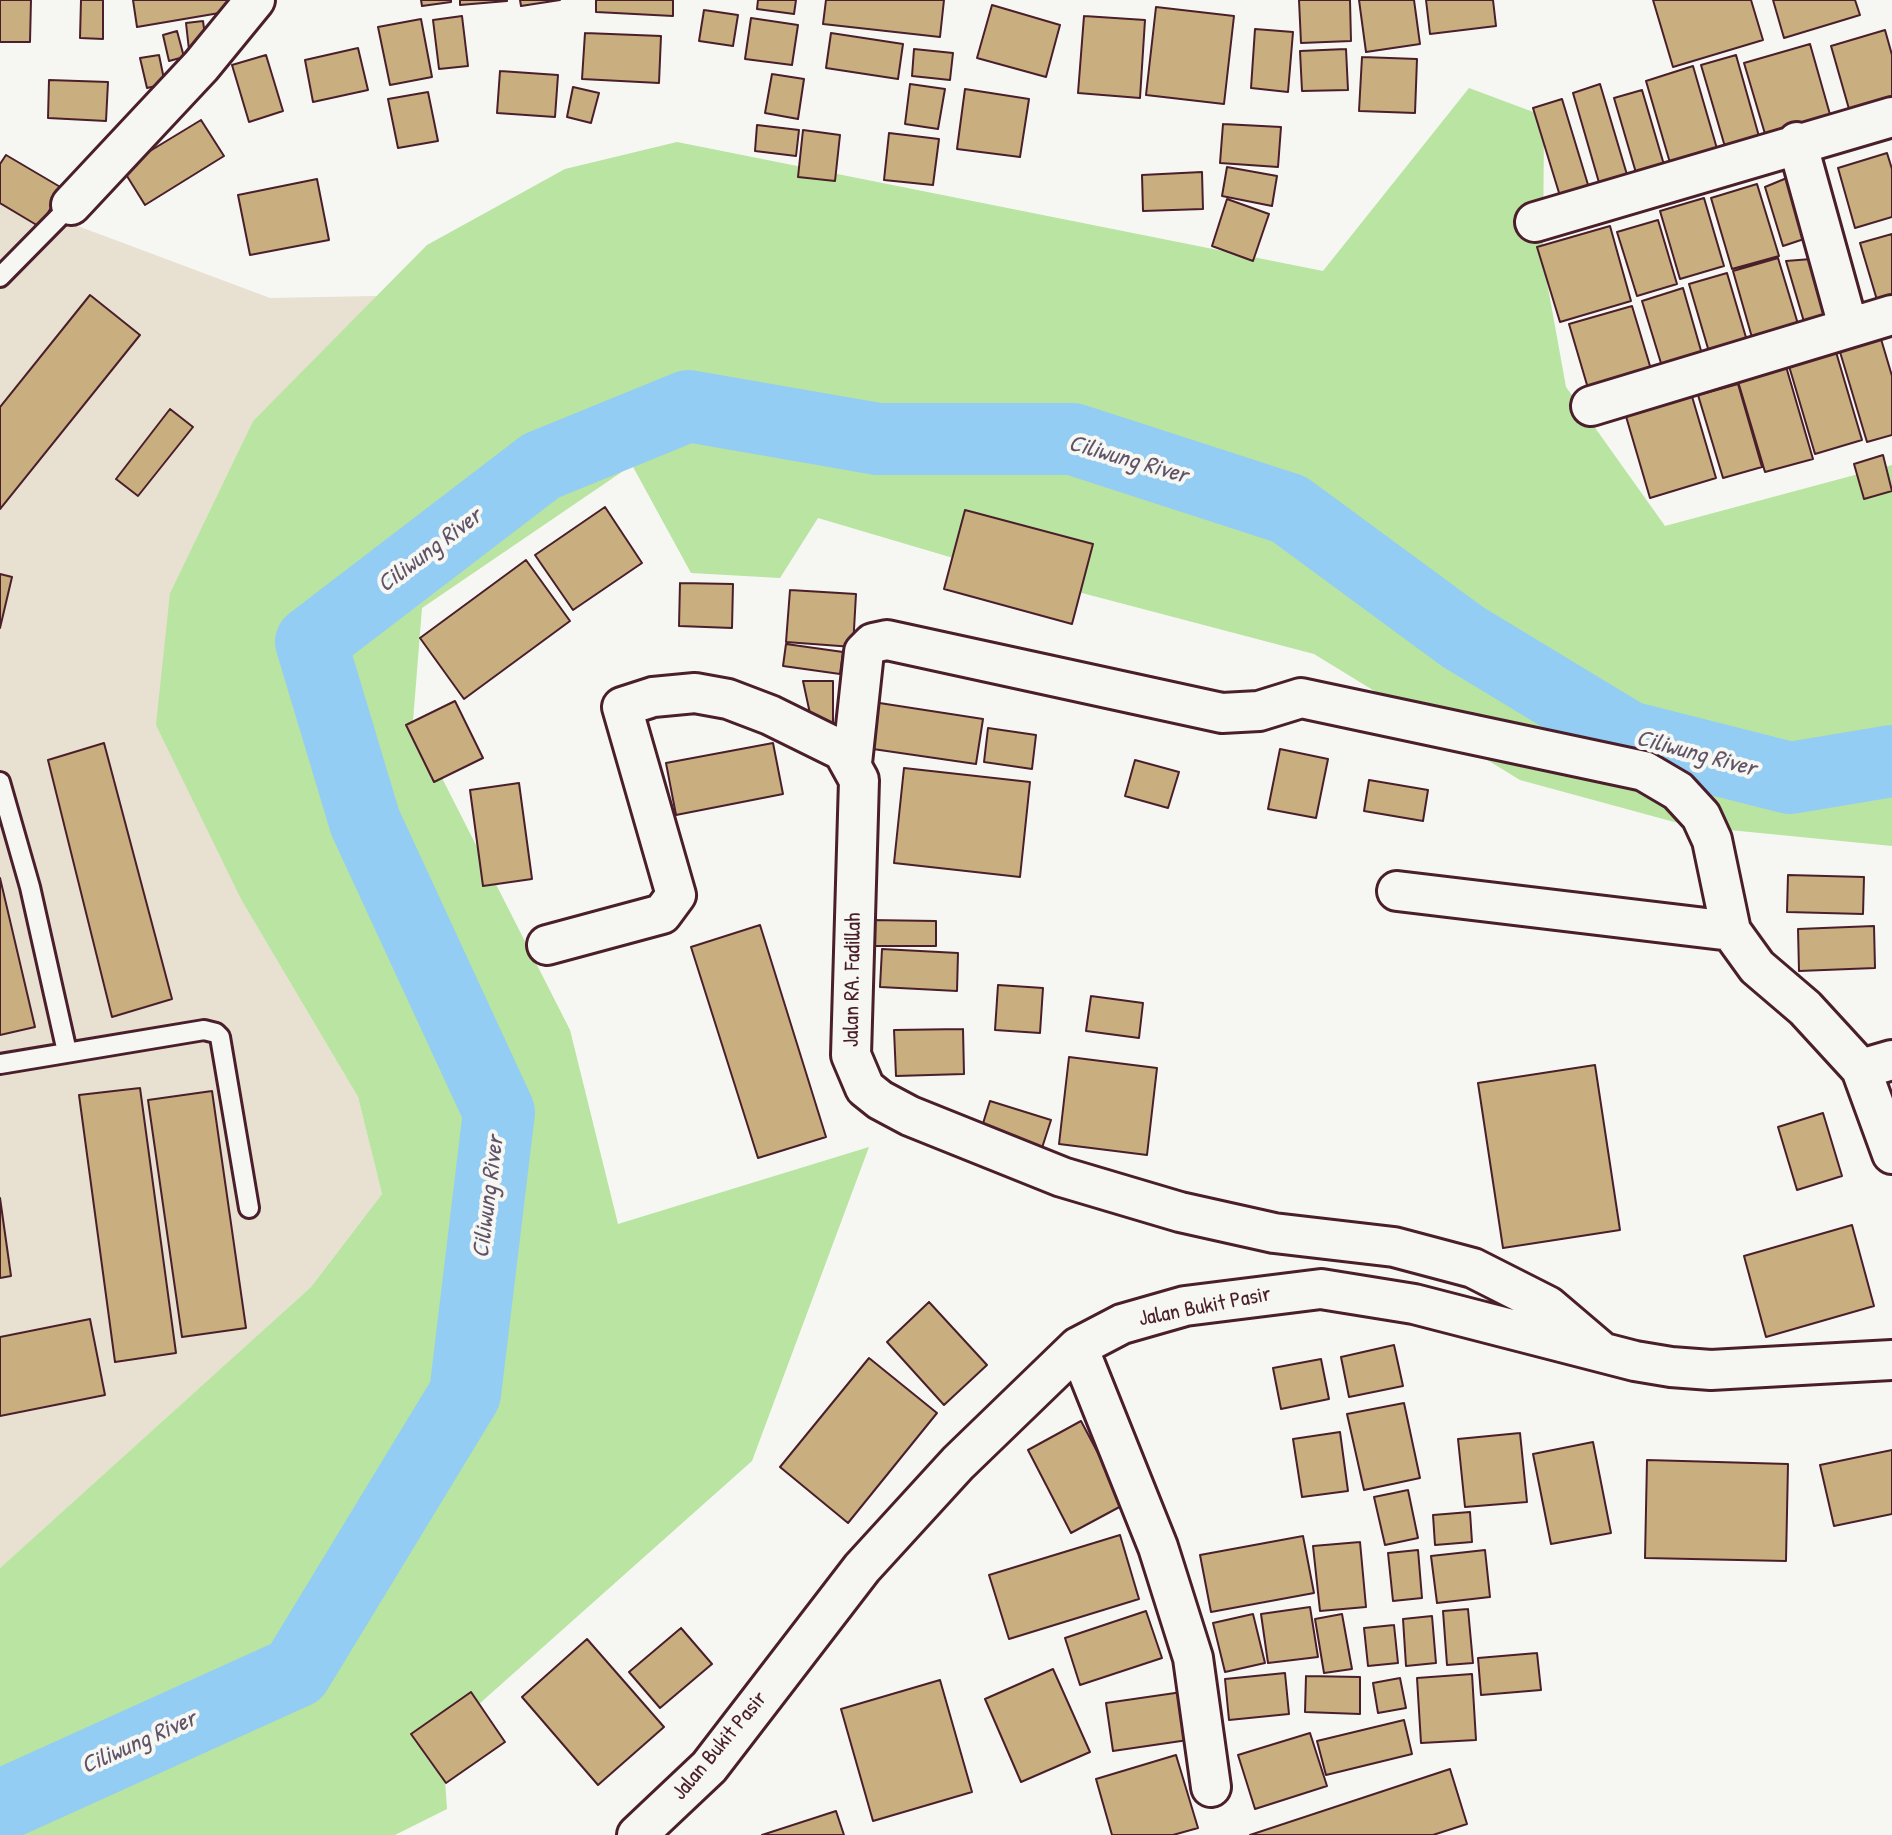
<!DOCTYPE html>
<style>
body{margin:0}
canvas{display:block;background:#f6f6f2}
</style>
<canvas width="1892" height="1835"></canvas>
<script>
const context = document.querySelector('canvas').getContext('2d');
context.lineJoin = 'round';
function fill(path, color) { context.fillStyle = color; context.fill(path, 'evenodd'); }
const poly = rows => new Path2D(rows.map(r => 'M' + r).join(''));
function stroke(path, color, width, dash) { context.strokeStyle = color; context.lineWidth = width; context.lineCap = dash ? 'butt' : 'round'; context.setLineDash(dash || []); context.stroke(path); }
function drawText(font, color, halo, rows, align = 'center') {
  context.font = font + ' "Patrick Hand",sans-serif'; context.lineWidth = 8; context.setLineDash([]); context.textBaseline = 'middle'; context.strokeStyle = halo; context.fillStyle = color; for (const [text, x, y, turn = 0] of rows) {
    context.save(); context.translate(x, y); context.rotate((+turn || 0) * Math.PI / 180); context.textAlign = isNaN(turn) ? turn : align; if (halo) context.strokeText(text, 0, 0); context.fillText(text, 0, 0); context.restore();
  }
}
const built = poly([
 [0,184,75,225,270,298,377,296,253,421,170,593,242,901,358,1097,382,1194,311,1287,0,1568]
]);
const green = poly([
 [1469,88,1544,116,1543,260,1566,387,1665,526,1892,465,1892,846,1689,826,1520,780,1314,654,987,568,818,518,780,578,691,573,632,465,422,608,413,721,570,1030,618,1224,869,1147,752,1461,442,1737,447,1809,395,1835,0,1835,0,1568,311,1287,382,1194,358,1097,242,901,156,725,170,593,253,421,427,245,565,169,677,142,1323,271]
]);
const river = poly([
 [0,1806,296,1672,465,1394,499,1112,365,822,311,642,541,466,688,406,878,439,1073,439,1289,509,1463,637,1628,737,1790,778,1892,761]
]);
const building = poly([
 [0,0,31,0,30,42,0,42,0,0],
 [81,0,103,0,103,39,80,38,81,0],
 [133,0,235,0,237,10,137,27,133,0],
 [421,0,451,0,451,2,422,6,421,0],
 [460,0,507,0,507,1,460,5,460,0],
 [520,0,560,0,521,6,520,0],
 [596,0,673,0,673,16,596,12,596,0],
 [758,0,796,0,794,14,757,9,758,0],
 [826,0,944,0,940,37,823,24,826,0],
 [1299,0,1350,0,1351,41,1301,43,1299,0],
 [1359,0,1414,0,1420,44,1366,52,1359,0],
 [1426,0,1493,0,1496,26,1430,34,1426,0],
 [1653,0,1751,0,1763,40,1673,67,1653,0],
 [1773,0,1855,0,1860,15,1784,38,1773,0],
 [992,5,1060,25,1046,77,977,58,992,5],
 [1156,7,1234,16,1224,104,1146,95,1156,7],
 [704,10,738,15,733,46,699,41,704,10],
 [462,16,468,66,439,69,433,20,462,16],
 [1084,16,1145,20,1140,98,1078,93,1084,16],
 [751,18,798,25,792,65,745,59,751,18],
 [421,19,432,77,390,85,378,27,421,19],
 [203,21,208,57,190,59,186,23,203,21],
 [1255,29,1293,32,1288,92,1251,88,1255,29],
 [1885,30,1892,55,1892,96,1849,109,1831,46,1885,30],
 [177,31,184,57,169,61,163,35,177,31],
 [585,33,661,36,659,83,582,79,585,33],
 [831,33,903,44,898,79,826,68,831,33],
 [1810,44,1833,125,1768,144,1744,63,1810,44],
 [358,48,368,90,313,102,305,60,358,48],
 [914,49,953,53,950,80,912,76,914,49],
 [1346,49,1348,90,1302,91,1300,51,1346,49],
 [159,55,165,84,147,88,140,58,159,55],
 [266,55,283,111,249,122,232,65,266,55],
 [1736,55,1762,147,1728,157,1701,65,1736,55],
 [1362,57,1417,59,1415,113,1359,111,1362,57],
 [1693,66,1720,159,1673,173,1646,81,1693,66],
 [500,71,558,75,555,117,497,113,500,71],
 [772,74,804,79,798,119,765,113,772,74],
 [49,80,108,82,106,121,48,118,49,80],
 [910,84,945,89,938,129,905,124,910,84],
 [1600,84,1628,178,1600,186,1573,93,1600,84],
 [573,87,599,93,591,123,567,117,573,87],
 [965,89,1029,99,1020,157,957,149,965,89],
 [1642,90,1667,175,1639,183,1614,98,1642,90],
 [428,92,438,141,398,148,388,99,428,92],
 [1562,99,1589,188,1560,196,1533,108,1562,99],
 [201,120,224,156,145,205,122,168,201,120],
 [1223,124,1281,127,1278,167,1220,163,1223,124],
 [757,125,799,130,796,156,755,151,757,125],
 [803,130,840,135,835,181,798,177,803,130],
 [889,133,939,139,933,185,884,180,889,133],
 [1887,153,1892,169,1892,217,1855,228,1838,168,1887,153],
 [6,155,62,188,40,227,0,203,0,164,6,155],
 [1227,167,1277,176,1272,206,1222,196,1227,167],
 [1202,172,1203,209,1143,211,1142,175,1202,172],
 [1794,175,1813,236,1783,246,1765,187,1794,175],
 [317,179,329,240,250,255,238,195,317,179],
 [1757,184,1779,256,1732,269,1711,198,1757,184],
 [1704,198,1724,266,1680,279,1660,211,1704,198],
 [1227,199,1269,214,1253,261,1212,246,1227,199],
 [1658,220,1677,284,1637,296,1617,232,1658,220],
 [1610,226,1631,301,1560,322,1537,247,1610,226],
 [1892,234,1892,296,1877,300,1860,243,1892,234],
 [1778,258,1801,334,1755,348,1733,271,1778,258],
 [1824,258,1835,315,1807,332,1786,261,1824,258],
 [1727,273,1750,351,1712,362,1689,284,1727,273],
 [1683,288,1704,361,1664,373,1642,301,1683,288],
 [90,295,140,335,0,509,0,407,90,295],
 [1632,306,1653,376,1590,395,1569,324,1632,306],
 [1881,339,1892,376,1892,435,1867,442,1840,352,1881,339],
 [1836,352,1862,440,1815,454,1789,366,1836,352],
 [1785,363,1813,459,1765,472,1737,378,1785,363],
 [1738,384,1762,467,1723,478,1698,395,1738,384],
 [1691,393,1716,478,1650,498,1625,413,1691,393],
 [170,409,193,427,138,496,116,479,170,409],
 [1883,455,1892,491,1864,499,1854,464,1883,455],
 [605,507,642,563,573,610,535,555,605,507],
 [965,510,1093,544,1072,624,944,589,965,510],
 [526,560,570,621,464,699,420,638,526,560],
 [0,574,12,577,0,628,0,574],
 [680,583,733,584,732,628,679,626,680,583],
 [790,590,856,594,853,647,786,642,790,590],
 [786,644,843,652,840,674,783,666,786,644],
 [803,681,833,681,833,735,812,723,803,681],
 [455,701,483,758,434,782,406,725,455,701],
 [873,702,983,719,976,764,866,748,873,702],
 [988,728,1036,735,1032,769,984,762,988,728],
 [104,743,172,999,112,1017,48,760,104,743],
 [773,743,783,794,676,815,666,763,773,743],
 [1280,749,1328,759,1316,818,1268,809,1280,749],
 [1135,760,1179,772,1168,808,1125,796,1135,760],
 [904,768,1030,782,1020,877,894,863,904,768],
 [1369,780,1428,790,1423,821,1364,811,1369,780],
 [519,783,532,879,483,886,470,790,519,783],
 [1788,875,1864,877,1863,914,1787,912,1788,875],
 [0,878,35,1027,0,1035,0,878],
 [870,920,936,921,936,946,870,946,870,920],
 [760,925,826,1137,758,1158,691,947,760,925],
 [1874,926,1875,968,1799,971,1798,929,1874,926],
 [882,949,958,953,957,991,880,987,882,949],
 [998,985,1043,988,1040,1033,995,1030,998,985],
 [1091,996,1143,1003,1139,1038,1086,1031,1091,996],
 [963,1029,964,1074,896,1076,894,1030,963,1029],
 [1069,1057,1157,1068,1147,1155,1059,1144,1069,1057],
 [1595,1065,1620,1230,1503,1248,1478,1083,1595,1065],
 [140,1088,176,1353,115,1362,79,1095,140,1088],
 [212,1091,246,1328,182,1337,148,1100,212,1091],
 [990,1101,1051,1120,1041,1151,980,1133,990,1101],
 [1823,1113,1842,1176,1797,1190,1778,1127,1823,1113],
 [0,1198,11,1276,0,1278,0,1198],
 [1852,1225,1874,1306,1766,1337,1744,1256,1852,1225],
 [929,1302,987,1365,944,1405,887,1342,929,1302],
 [90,1319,105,1395,0,1416,0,1337,90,1319],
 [1394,1345,1403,1386,1349,1397,1341,1357,1394,1345],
 [869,1358,937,1413,848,1523,780,1467,869,1358],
 [1321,1359,1329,1399,1281,1409,1273,1368,1321,1359],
 [1404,1403,1420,1478,1364,1490,1347,1414,1404,1403],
 [1081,1421,1125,1504,1071,1533,1028,1450,1081,1421],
 [1340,1432,1348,1491,1302,1497,1293,1439,1340,1432],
 [1520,1433,1527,1502,1465,1507,1458,1439,1520,1433],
 [1593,1442,1611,1533,1551,1544,1533,1454,1593,1442],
 [1892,1450,1892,1514,1834,1526,1820,1465,1892,1450],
 [1647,1460,1788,1464,1786,1561,1645,1558,1647,1460],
 [1408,1490,1418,1538,1385,1545,1374,1497,1408,1490],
 [1470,1512,1472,1542,1435,1545,1433,1515,1470,1512],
 [1120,1535,1139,1599,1009,1639,989,1575,1120,1535],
 [1303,1536,1314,1593,1211,1612,1200,1555,1303,1536],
 [1360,1542,1366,1607,1320,1611,1313,1546,1360,1542],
 [1418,1550,1422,1598,1393,1601,1388,1553,1418,1550],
 [1485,1550,1490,1597,1437,1603,1431,1556,1485,1550],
 [1310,1607,1318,1657,1268,1663,1261,1614,1310,1607],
 [1468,1609,1473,1663,1447,1665,1443,1611,1468,1609],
 [1146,1611,1162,1658,1080,1685,1065,1638,1146,1611],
 [1253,1614,1265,1663,1225,1672,1213,1623,1253,1614],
 [1342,1614,1352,1669,1324,1673,1315,1619,1342,1614],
 [1432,1616,1436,1663,1406,1666,1403,1619,1432,1616],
 [1394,1625,1398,1663,1368,1666,1364,1628,1394,1625],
 [681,1628,712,1664,660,1708,629,1672,681,1628],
 [587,1639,664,1727,598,1785,522,1697,587,1639],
 [1537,1653,1541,1690,1481,1695,1478,1658,1537,1653],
 [1053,1669,1090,1752,1021,1782,985,1699,1053,1669],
 [1285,1673,1289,1714,1229,1720,1225,1679,1285,1673],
 [1472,1674,1476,1740,1421,1743,1417,1678,1472,1674],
 [1306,1676,1360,1677,1360,1714,1305,1712,1306,1676],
 [1400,1678,1406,1708,1378,1713,1373,1683,1400,1678],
 [940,1680,972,1792,873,1821,841,1709,940,1680],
 [471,1692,505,1742,446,1783,411,1734,471,1692],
 [1182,1692,1188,1740,1113,1751,1106,1703,1182,1692],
 [1404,1720,1412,1754,1326,1775,1317,1741,1404,1720],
 [1310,1733,1327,1786,1255,1809,1238,1755,1310,1733],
 [1176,1755,1198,1828,1173,1835,1112,1835,1096,1779,1176,1755],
 [1450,1769,1467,1824,1433,1835,1250,1835,1450,1769],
 [836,1811,844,1835,762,1835,836,1811]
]);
const service = poly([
 [0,277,71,205],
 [0,782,30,887,67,1052],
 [0,1064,204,1030,216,1033,220,1037,249,1208]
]);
const minor = poly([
 [1797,142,1848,326],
 [71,205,201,66,255,0],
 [1535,222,1892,117],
 [1591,406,1892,315],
 [852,763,864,652,873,643,887,640,1222,713,1259,711,1301,698,1644,771,1678,791,1701,816,1712,840,1731,931,1757,967,1805,1008,1861,1069,1892,1154],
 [1397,891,1731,931],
 [547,945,662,914,676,895,622,707,653,697,695,693,728,699,770,715,843,751,859,780,851,1055,865,1088,880,1100,910,1116,1062,1177,1180,1212,1274,1233,1394,1247,1473,1268,1548,1306,1602,1352],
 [1861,1069,1892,1060],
 [1078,1347,1158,1547,1193,1658,1211,1787],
 [637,1835,709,1767,862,1568,958,1463,1078,1347,1122,1324,1185,1306,1321,1289,1414,1304,1635,1361,1671,1367,1711,1370,1892,1360]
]);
const streetNames = [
 ["Jalan RA. Fadillah",853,980,-89],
 ["Jalan Bukit Pasir",1205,1307,-11],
 ["Jalan Bukit Pasir",720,1746,-50]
];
const waterNames = [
 ["Ciliwung River",1128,460,16],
 ["Ciliwung River",430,551,-37],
 ["Ciliwung River",1696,754,15],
 ["Ciliwung River",489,1197,-83],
 ["Ciliwung River",139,1743,-24]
];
fill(built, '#e8e0d0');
fill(green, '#b9e4a1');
stroke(river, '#94cdf3', 72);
fill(building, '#c9ae7f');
stroke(building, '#4a1f2b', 2);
stroke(service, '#4a1f2b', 24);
stroke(minor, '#4a1f2b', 44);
stroke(service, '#f6f6f2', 18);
stroke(minor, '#f6f6f2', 38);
drawText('22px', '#4a1f2b', '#f6f6f2', streetNames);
drawText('italic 24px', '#605367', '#f6f6f2', waterNames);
</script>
